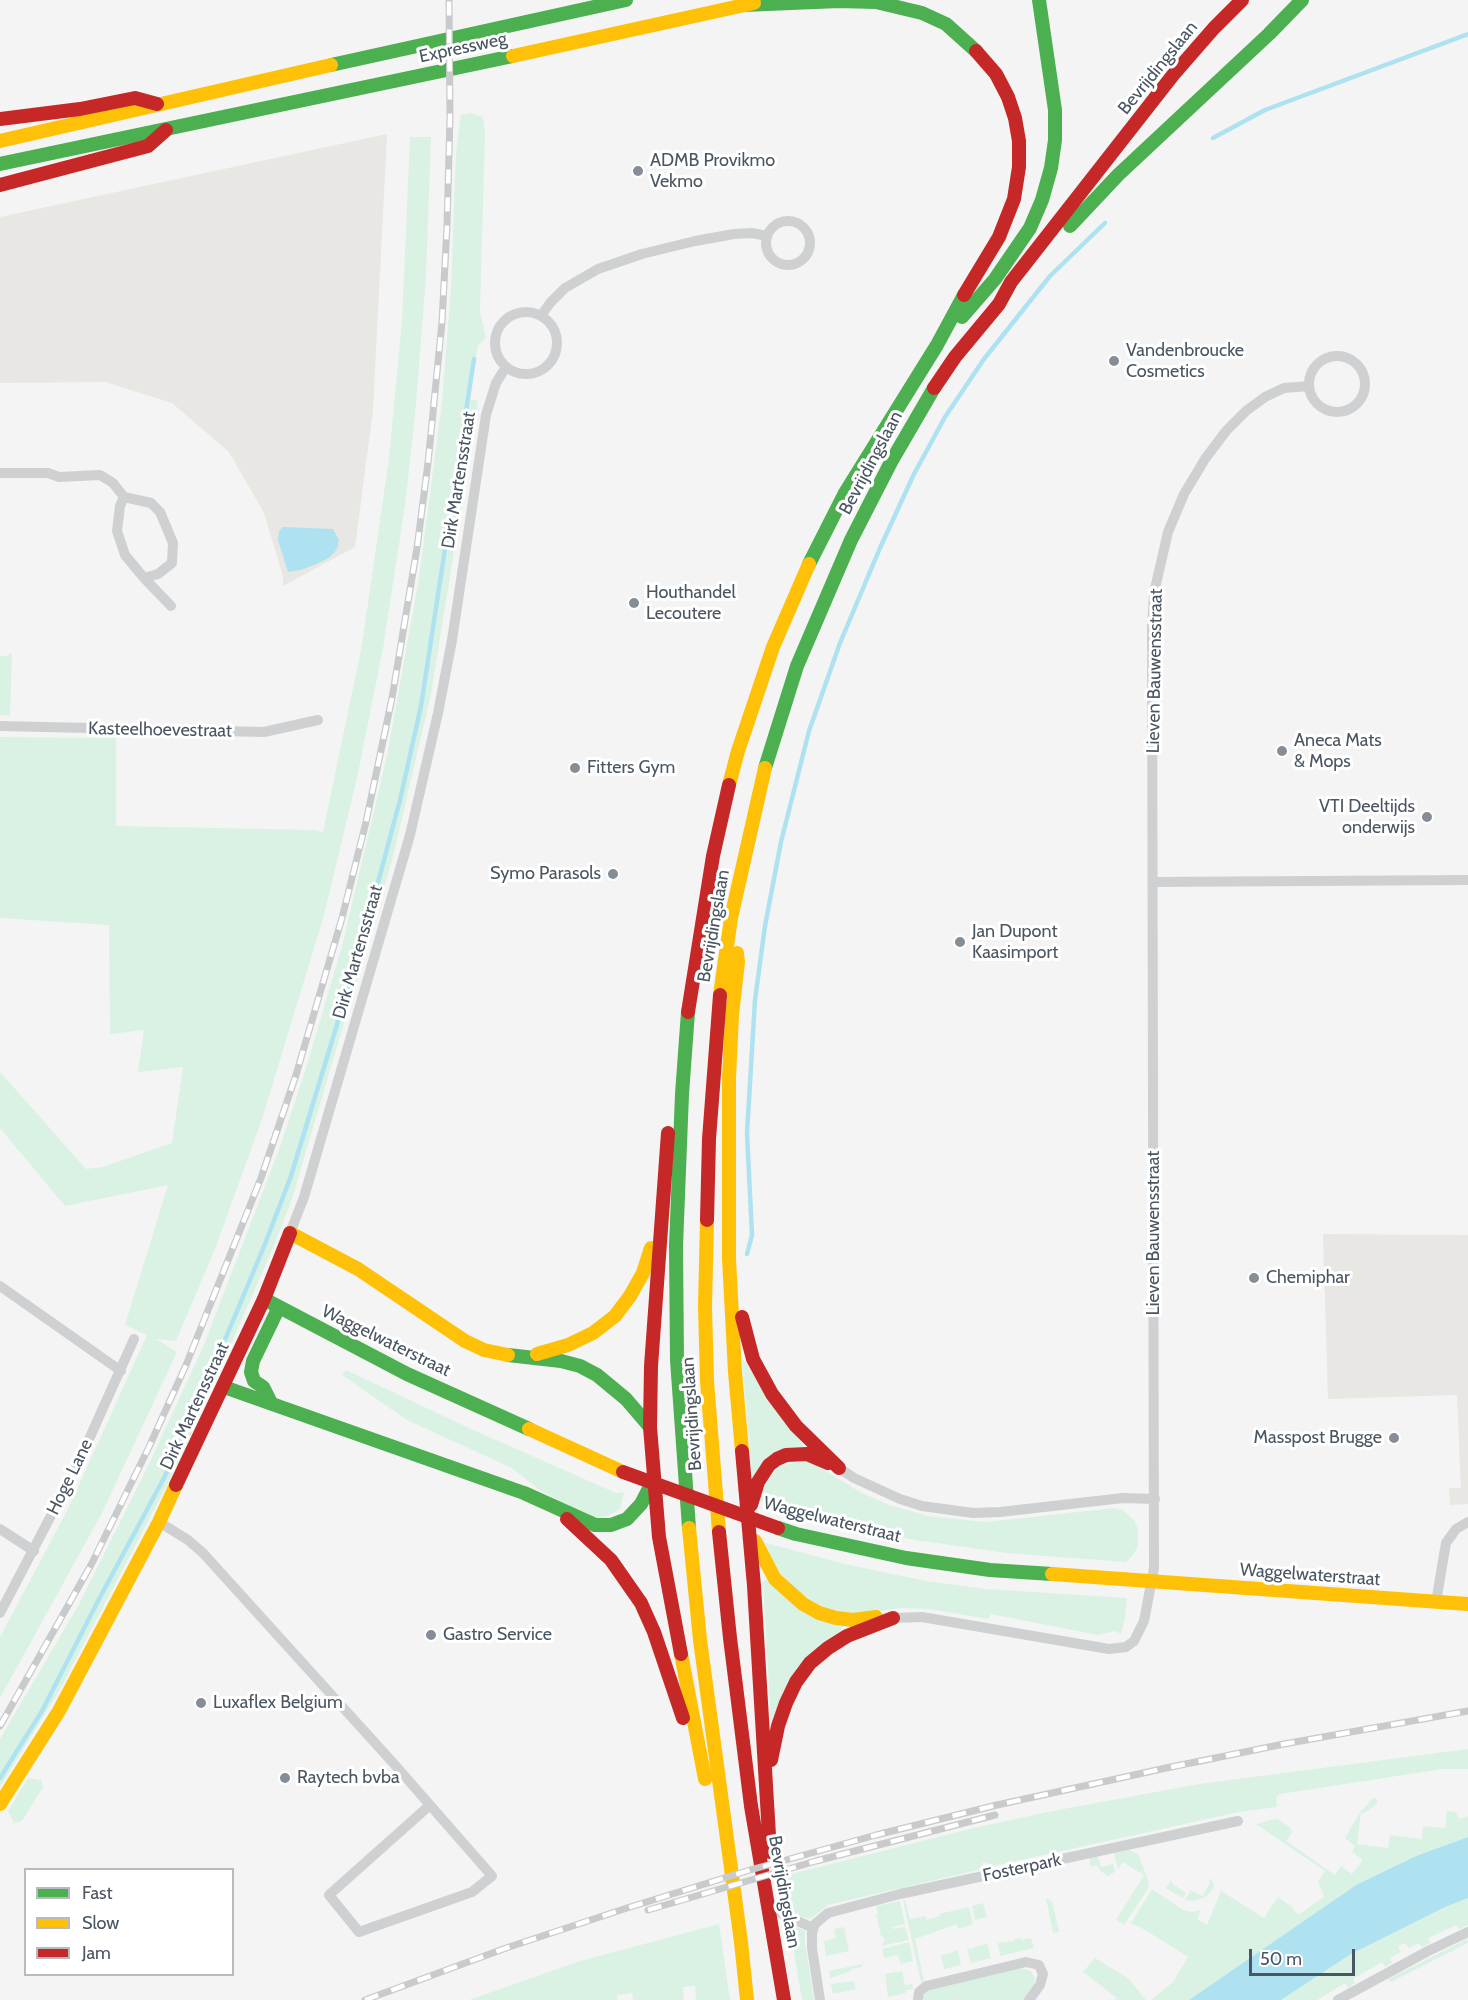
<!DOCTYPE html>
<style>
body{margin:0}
#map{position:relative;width:1468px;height:2000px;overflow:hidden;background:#f4f4f4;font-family:Cabin,sans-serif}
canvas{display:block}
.legend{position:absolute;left:24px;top:1868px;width:210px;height:108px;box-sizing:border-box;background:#fff;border:2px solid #b7bbc0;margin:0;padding:8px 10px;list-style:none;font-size:18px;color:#4a5661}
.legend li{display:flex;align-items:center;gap:12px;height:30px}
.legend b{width:30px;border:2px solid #b7bbc0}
.scale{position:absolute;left:1249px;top:1949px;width:106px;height:27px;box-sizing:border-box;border:3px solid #4a5661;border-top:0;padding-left:8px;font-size:18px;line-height:21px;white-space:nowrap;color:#4a5661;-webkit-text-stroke:4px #fff;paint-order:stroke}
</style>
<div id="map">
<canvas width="1468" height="2000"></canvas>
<ul class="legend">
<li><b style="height:8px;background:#4caf50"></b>Fast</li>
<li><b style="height:8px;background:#ffc107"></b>Slow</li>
<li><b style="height:8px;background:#c62828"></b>Jam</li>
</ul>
<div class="scale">50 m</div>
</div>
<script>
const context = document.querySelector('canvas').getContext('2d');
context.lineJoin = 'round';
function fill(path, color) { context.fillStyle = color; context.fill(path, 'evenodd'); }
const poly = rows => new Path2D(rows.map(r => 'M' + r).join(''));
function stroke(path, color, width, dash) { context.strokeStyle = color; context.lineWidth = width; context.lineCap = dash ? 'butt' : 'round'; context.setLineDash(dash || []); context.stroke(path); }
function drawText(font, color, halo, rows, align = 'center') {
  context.font = font + ' Cabin,sans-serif'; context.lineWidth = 6; context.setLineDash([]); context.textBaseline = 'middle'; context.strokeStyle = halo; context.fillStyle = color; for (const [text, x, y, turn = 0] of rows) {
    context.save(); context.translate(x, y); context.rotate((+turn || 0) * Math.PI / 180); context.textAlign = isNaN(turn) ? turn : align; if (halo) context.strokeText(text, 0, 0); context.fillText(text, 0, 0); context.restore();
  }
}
const commercial = poly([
 [387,134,373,410,355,547,283,586,283,576,264,513,229,452,172,403,105,382,0,383,0,217],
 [1323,1234,1468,1235,1468,1504,1450,1505,1449,1488,1461,1488,1457,1395,1328,1399]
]);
const green = poly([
 [470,113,483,117,485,134,480,311,486,338,478,345,469,399,478,401,431,694,392,861,291,1202,270,1255,184,1451,168,1483,59,1691,0,1787,0,1739,78,1606,148,1466,203,1347,280,1147,307,1065,342,946,387,756,419,578,442,402,451,288,456,153,461,115],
 [410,137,431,137,426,276,415,416,405,505,383,648,357,778,324,915,262,1119,215,1249,176,1341,156,1339,177,1352,102,1513,0,1698,0,1637,68,1509,147,1335,125,1325,168,1185,65,1206,0,1128,0,1072,86,1169,103,1167,172,1143,183,1067,138,1072,144,1030,110,1034,109,925,0,918,0,737,116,738,116,826,315,830,323,832,362,645,389,458,402,321],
 [12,653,10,716,0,715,0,656,6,656],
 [742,1358,804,1446,752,1477],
 [346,1370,471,1429,616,1493,624,1492,620,1509,608,1516,590,1518,538,1489,512,1468,407,1420,342,1375],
 [808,1460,860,1492,889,1505,928,1516,985,1522,1115,1508,1123,1510,1134,1520,1138,1529,1138,1546,1133,1555,1126,1562,1006,1553,909,1539,779,1507,760,1501,762,1490,779,1466],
 [762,1542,845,1564,926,1581,986,1589,1127,1598,1125,1617,1121,1634,1115,1631,1098,1635,991,1614,988,1619,929,1609,901,1608,859,1614,823,1610,787,1584],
 [766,1580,845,1624,771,1723,763,1582],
 [1468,1749,1468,1769,1442,1769,1280,1794,1276,1797,1277,1807,1239,1812,989,1867,987,1862,982,1863,982,1869,828,1905,810,1919,788,1913,787,1875,978,1827,1053,1811,1199,1784],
 [28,1778,41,1780,43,1787,22,1821,14,1823,8,1811],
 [1373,1798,1375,1798,1378,1803,1365,1813,1361,1813,1357,1844,1388,1848,1390,1835,1422,1839,1423,1826,1445,1828,1447,1811,1456,1812,1459,1819,1468,1816,1468,1837,1416,1856,1356,1885,1189,2000,1151,2000,1173,1982,1188,1957,1147,1931,1131,1923,1152,1889,1183,1910,1193,1912,1201,1910,1197,1919,1207,1925,1221,1891,1264,1918,1278,1897,1292,1907,1298,1915,1324,1897,1318,1882,1325,1871,1256,1824,1275,1819,1279,1820,1291,1828,1292,1832,1286,1841,1335,1875,1341,1866,1352,1874,1363,1860,1352,1852,1355,1846,1345,1838,1360,1812],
 [1129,1850,1138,1854,1148,1880,1149,1887,1124,1925,1116,1920,1144,1875,1123,1862,1118,1869,1114,1853],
 [1098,1856,1101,1867,1113,1864,1115,1872,1108,1876,1099,1870,1099,1867,1095,1865,1091,1867,1089,1858],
 [1211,1878,1214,1887,1207,1896,1195,1901,1185,1900,1191,1890,1202,1896,1210,1883,1209,1881],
 [1171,1880,1173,1884,1186,1893,1183,1898,1166,1888],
 [1046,1898,1052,1901,1059,1932,1053,1933],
 [1468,1898,1468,1925,1459,1929,1456,1925,1428,1938,1430,1943,1422,1947,1419,1943,1409,1948,1405,1943,1398,1946,1401,1952,1390,1958,1392,1963,1385,1967,1382,1962,1353,1979,1355,1983,1348,1988,1345,1983,1317,2000,1281,2000,1351,1954,1445,1907],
 [903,1900,905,1900,910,1919,925,1916,927,1920,940,1916,939,1914,969,1907,973,1924,958,1929,957,1924,915,1939,924,1981,921,1982],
 [900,1901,905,1924,892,1927,893,1929,905,1927,909,1940,881,1946,884,1941,884,1937,881,1936,876,1914,878,1914,876,1906],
 [983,1903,987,1917,975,1920,972,1906],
 [789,1923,805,1931,805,1943,814,2000,802,2000],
 [719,1924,730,2000,696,2000,695,1986,683,1987,684,2000,633,2000,632,1993,617,1995,617,2000,469,2000,577,1962],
 [844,1927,849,1951,826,1956,824,1941,836,1938,834,1929],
 [1021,1938,1022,1940,1031,1938,1034,1948,1000,1956,998,1943,1014,1941,1015,1939],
 [1467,1939,1468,1943,1391,1982,1388,1979],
 [909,1942,913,1961,901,1964,898,1955,884,1958,882,1949],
 [987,1943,991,1958,971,1963,967,1948,971,1949],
 [958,1950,961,1965,944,1969,941,1956],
 [1095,1958,1129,1979,1146,2000,1115,2000,1117,1998,1083,1972],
 [862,1964,862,1967,851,1969,849,1972,830,1978,829,1971],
 [1020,1968,1031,1971,1035,1978,1034,1986,1023,2000,923,2000,925,1993,929,1990],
 [902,1971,905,1985,912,1984,913,1989,906,1990,906,1993,888,1997,885,1974],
 [854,1981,856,1989,833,1994,831,1984]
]);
const water = poly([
 [283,527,333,529,339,540,337,549,330,557,321,562,301,570,288,572,278,540,279,531],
 [1468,1837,1468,1898,1445,1907,1351,1954,1281,2000,1189,2000,1356,1885,1416,1856]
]);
const stream = poly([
 [1213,138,1265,110,1468,34],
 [363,939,400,800,421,706,474,359],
 [747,1254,752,1235,747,1133,755,1000,765,926,781,842,809,731,840,643,880,548,914,474,945,417,984,359,1050,276,1105,223],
 [0,1778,42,1711,98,1601,164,1478,194,1414,265,1244,291,1176,356,962]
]);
const street = poly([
 '766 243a22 22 0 1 1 44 0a22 22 0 1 1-44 0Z',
 '495 343a31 31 0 1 1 62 0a31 31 0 1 1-62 0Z',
 [541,316,550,303,565,288,598,269,642,254,695,241,734,234,752,233,767,236],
 '1309 384a28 28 0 1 1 56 0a28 28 0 1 1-56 0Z',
 [0,473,48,473,59,477,100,475,113,483,124,497,151,503,160,512,173,543,172,563,158,574,144,578,125,555,117,531,120,506,124,497],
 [144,578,171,606],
 [0,726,264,732,318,720],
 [1153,882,1468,880],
 [290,1233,304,1197,410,835,438,713,452,640,486,415,496,383,506,367],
 [0,1286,121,1371],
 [839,1468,854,1478,900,1499,922,1506,973,1513,1000,1512,1123,1498,1155,1499],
 [159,1522,188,1540,203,1553,395,1765,492,1876,472,1892,359,1932,329,1895,430,1805],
 [0,1529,34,1551],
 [1436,1602,1446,1543,1456,1529,1468,1522],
 [0,1613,77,1466,134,1339],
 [893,1618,922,1617,1109,1649,1126,1647,1134,1641,1144,1621,1154,1568,1152,628,1154,593,1168,532,1184,494,1205,459,1226,431,1246,411,1265,397,1284,388,1309,386],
 [767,1907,813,1928],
 [820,2000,812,1948,812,1933,815,1924,828,1913,900,1894,1238,1821],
 [918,2000,919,1992,926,1986,1026,1962,1039,1965,1043,1974,1040,1985,1029,2000],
 [1338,2000,1428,1951,1468,1932]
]);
const fast = poly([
 [743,5,839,1,876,2,922,13,946,24,976,51],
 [331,65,626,0],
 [0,164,513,56],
 [1070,226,1118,175,1269,34,1302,0],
 [962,317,995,279,1030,228,1042,200,1051,168,1055,140,1055,110,1039,0],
 [809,564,845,493,937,345,964,295],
 [765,768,797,666,851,540,891,462,934,388],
 [688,1012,682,1094,676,1246,677,1360,689,1528],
 [264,1299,407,1374,529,1429],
 [508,1355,561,1361,580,1366,597,1375,626,1399,650,1427],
 [224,1387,524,1493,595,1525,611,1525,627,1519,641,1504,654,1479],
 [271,1403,263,1387,254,1381,251,1372,253,1361,279,1307],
 [778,1528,796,1534,906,1558,990,1570,1052,1574]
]);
const slow = poly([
 [513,56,754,3],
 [0,141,331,65],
 [729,785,738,751,773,647,809,564],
 [737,953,738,962,732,1015,729,1078,729,1259,735,1372,742,1451],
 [720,995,731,918,765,768],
 [707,1220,705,1307,707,1381,719,1532],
 [290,1233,358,1269,465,1341,484,1350,508,1355],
 [537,1354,568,1345,593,1333,615,1316,630,1296,643,1273,651,1248],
 [529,1429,623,1472],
 [689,1528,700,1640,741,1942,747,2000],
 [755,1541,775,1579,803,1604,819,1613,836,1618,853,1620,876,1617],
 [1052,1574,1468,1604],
 [681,1654,705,1779],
 [0,1804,59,1711,159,1522,176,1485]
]);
const jam = poly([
 [0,119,80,109,135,98,157,104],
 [0,185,148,146,166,130],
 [964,295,999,237,1014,199,1019,167,1019,141,1015,118,1008,97,996,74,976,51],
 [934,388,955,357,999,304,1011,282,1173,75,1214,28,1242,0],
 [688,1012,713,856,729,785],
 [668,1133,651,1366,650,1427,659,1537,681,1654],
 [707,1220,709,1139,720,995],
 [742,1317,753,1359,772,1394,796,1426,839,1468],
 [742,1451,754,1586,770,1852],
 [176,1485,264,1299,290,1233],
 [751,1505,758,1482,769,1465,777,1459,786,1455,807,1454,828,1463],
 [567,1519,611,1560,641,1603,654,1632,683,1718],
 [719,1532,730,1638,751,1806,784,2000],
 [771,1760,778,1726,786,1703,796,1682,810,1663,828,1648,847,1636,893,1618]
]);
const rail = poly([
 [0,1726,92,1563,149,1447,186,1365,261,1178,296,1075,342,918,366,822,392,698,417,548,428,463,442,322,447,226,450,117,449,0],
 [648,1910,816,1861,995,1815],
 [365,2000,506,1948,627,1908,750,1870,876,1835,997,1805,1166,1768,1284,1744,1468,1711]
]);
const jamBridge = poly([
 [623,1472,778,1528]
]);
const markers = [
 [638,171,6,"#868d94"],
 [1114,361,6,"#868d94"],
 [634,603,6,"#868d94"],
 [1282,751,6,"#868d94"],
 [575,768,6,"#868d94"],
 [1427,817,6,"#868d94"],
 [613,874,6,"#868d94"],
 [960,942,6,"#868d94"],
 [1254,1278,6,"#868d94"],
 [1394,1438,6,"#868d94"],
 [431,1635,6,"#868d94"],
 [201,1703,6,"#868d94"],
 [285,1778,6,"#868d94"]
];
const streetNames = [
 ["Expressweg",463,48,-12],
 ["Bevrijdingslaan",1158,68,-51],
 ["Bevrijdingslaan",871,463,-62],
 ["Dirk Martensstraat",459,480,-81],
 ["Lieven Bauwensstraat",1155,671,-89],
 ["Kasteelhoevestraat",160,730,1],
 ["Bevrijdingslaan",714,926,-80],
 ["Dirk Martensstraat",358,952,-74],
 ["Lieven Bauwensstraat",1154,1233,-90],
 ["Waggelwaterstraat",386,1341,26],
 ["Dirk Martensstraat",195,1406,-65],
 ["Bevrijdingslaan",692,1414,-94],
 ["Hoge Lane",70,1477,-64],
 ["Waggelwaterstraat",832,1520,14],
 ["Waggelwaterstraat",1310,1575,4],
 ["Fosterpark",1022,1868,-12],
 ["Bevrijdingslaan",784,1892,80]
];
const poiNames = [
 ["ADMB Provikmo",650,161],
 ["Vekmo",650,182],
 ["Vandenbroucke",1126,351],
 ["Cosmetics",1126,372],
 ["Houthandel",646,593],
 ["Lecoutere",646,614],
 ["Aneca Mats",1294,741],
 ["& Mops",1294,762],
 ["Fitters Gym",587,768],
 ["VTI Deeltijds",1415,807,"right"],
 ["onderwijs",1415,828,"right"],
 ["Symo Parasols",601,874,"right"],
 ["Jan Dupont",972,932],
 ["Kaasimport",972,953],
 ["Chemiphar",1266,1278],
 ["Masspost Brugge",1382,1438,"right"],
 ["Gastro Service",443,1635],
 ["Luxaflex Belgium",213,1703],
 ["Raytech bvba",297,1778]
];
fill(commercial, '#e8e7e3');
fill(green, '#d9f2e3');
fill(water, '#aee2f0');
stroke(stream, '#aee2f0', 4.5);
stroke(street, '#ced0d2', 10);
stroke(fast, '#4caf50', 14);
stroke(slow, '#ffc107', 14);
stroke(jam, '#c62828', 14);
stroke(rail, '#c9cacc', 7);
stroke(rail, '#fff', 4.5, [14]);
stroke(jamBridge, '#c62828', 14);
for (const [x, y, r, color] of markers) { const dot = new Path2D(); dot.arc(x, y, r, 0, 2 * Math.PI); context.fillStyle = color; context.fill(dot); stroke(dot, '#fff', 2); }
drawText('18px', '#4a5661', '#fff', streetNames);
drawText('18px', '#4a5661', '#fff', poiNames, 'left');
</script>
